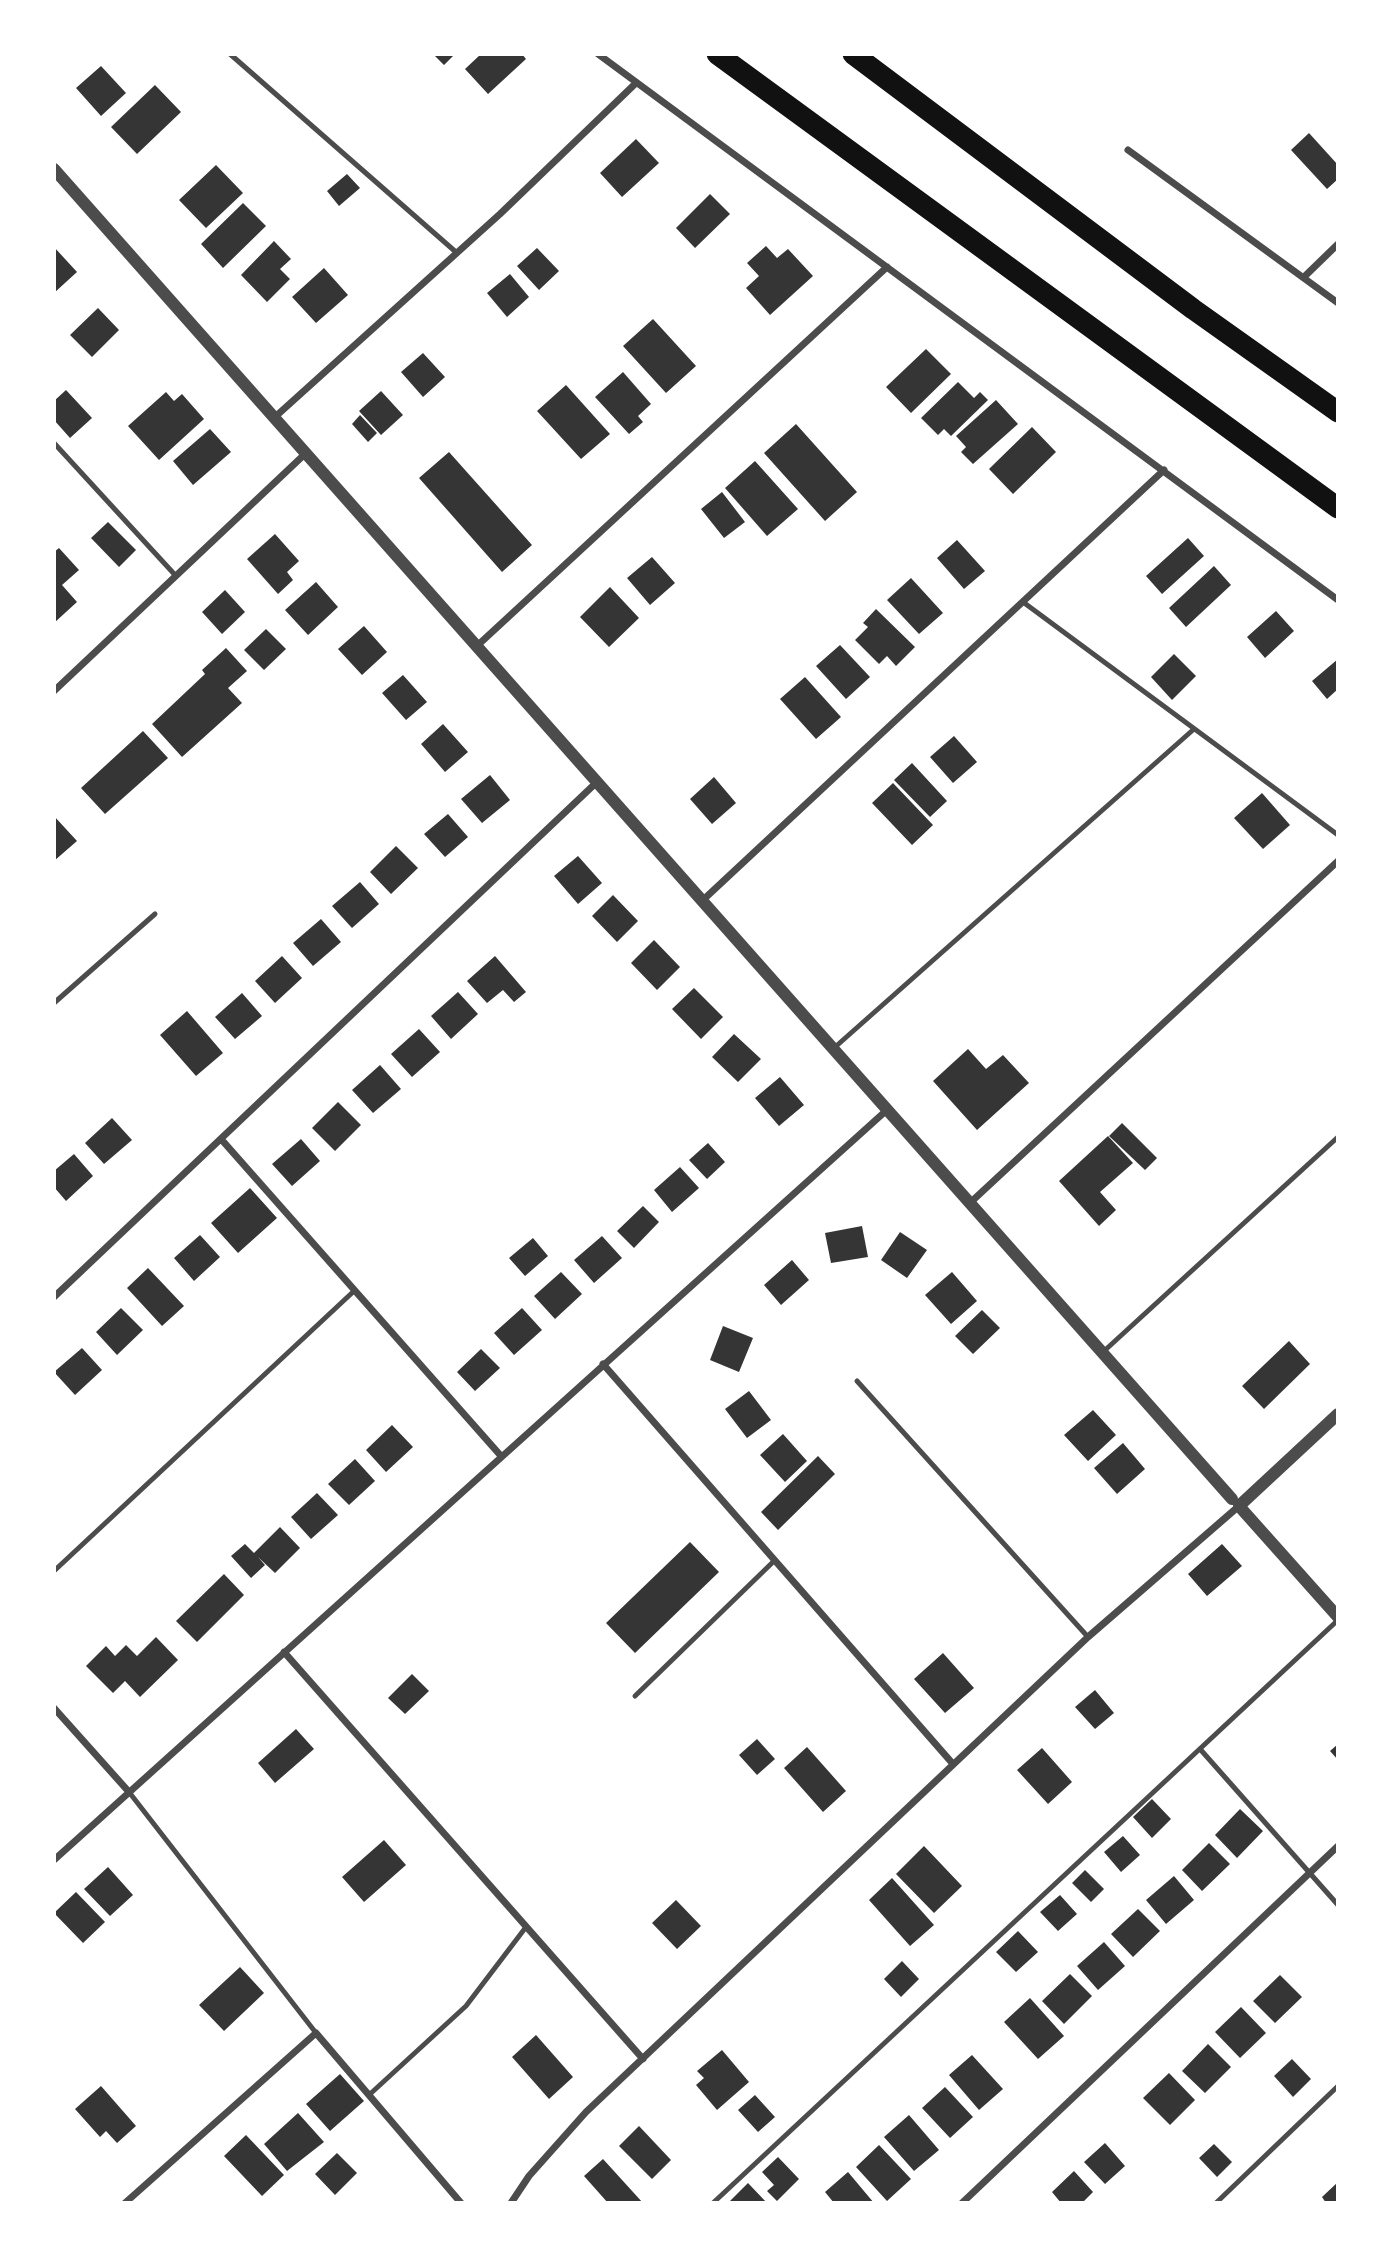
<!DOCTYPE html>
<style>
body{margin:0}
#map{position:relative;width:1392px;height:2257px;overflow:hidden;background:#fff;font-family:Lora,serif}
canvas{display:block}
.frame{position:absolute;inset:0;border:56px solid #fff;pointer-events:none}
</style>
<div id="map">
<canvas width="1392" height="2257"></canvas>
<div class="frame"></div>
</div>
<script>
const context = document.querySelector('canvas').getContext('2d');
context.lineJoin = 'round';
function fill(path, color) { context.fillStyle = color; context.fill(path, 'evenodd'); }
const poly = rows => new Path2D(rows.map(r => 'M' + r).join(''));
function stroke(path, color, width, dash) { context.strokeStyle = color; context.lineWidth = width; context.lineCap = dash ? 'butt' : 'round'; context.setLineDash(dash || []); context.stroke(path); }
const building = poly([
 [433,54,455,54,444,65],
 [481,54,522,54,526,59,488,94,465,69],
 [101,66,126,93,101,116,76,88],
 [155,85,181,112,137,154,111,127],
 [1309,133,1338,165,1338,179,1327,189,1291,150],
 [636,139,659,163,622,197,600,173],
 [216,165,243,193,206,228,179,200],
 [347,174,360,188,339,206,327,191],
 [710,194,730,214,695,248,676,228],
 [243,203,266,226,223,268,201,244],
 [274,241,291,259,280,269,290,279,267,302,241,275],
 [766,246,777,258,788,249,813,276,770,315,746,288,759,276,747,263],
 [54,247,77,272,54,293],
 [537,248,559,271,539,290,517,266],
 [324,268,348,295,316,323,292,297],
 [510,274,529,297,507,317,487,293],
 [98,308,119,330,92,357,70,335],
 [653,319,696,366,666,393,623,346],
 [926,349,951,374,911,413,886,387],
 [423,353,445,377,423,397,401,372],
 [623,372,651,404,638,416,643,422,629,434,595,397],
 [958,382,974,398,980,392,988,400,951,436,944,429,938,435,921,418],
 [566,385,610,434,581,459,537,411],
 [66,390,92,418,70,438,54,420,54,401],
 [381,391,403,415,381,435,359,411],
 [166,392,174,401,182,394,204,419,159,460,128,426],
 [996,400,1018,424,973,464,961,452,966,447,956,436],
 [360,415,377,433,368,442,352,424],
 [796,424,857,492,825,521,764,453],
 [1032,427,1056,452,1013,494,989,469],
 [210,429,231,452,193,485,173,461],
 [449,452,532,545,502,572,419,478],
 [755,461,798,509,767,536,725,488],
 [722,492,745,522,724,538,701,509],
 [108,522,136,550,119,567,91,538],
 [275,534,299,561,287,572,293,580,278,594,247,559],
 [1188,538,1204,556,1162,594,1146,576],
 [957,540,985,571,964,589,937,558],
 [59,548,79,570,62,585,77,602,54,623,54,552],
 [652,557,675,583,650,605,627,578],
 [1214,566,1231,585,1186,627,1169,608],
 [911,578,943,613,919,634,887,600],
 [316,582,338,607,308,635,285,610],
 [610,587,639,618,609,647,580,617],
 [225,590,245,612,222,634,202,612],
 [876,609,915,647,896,666,887,656,879,664,855,640,868,627,863,623],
 [1276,611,1294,631,1265,658,1247,637],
 [364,626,387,652,362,675,338,649],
 [266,629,286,649,264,670,244,650],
 [840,645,870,677,846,699,816,666],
 [226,648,247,671,228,688,242,703,182,757,152,724,205,674,202,670],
 [1174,654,1196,676,1172,700,1151,677],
 [1338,659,1338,689,1327,699,1312,681],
 [403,675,427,702,406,720,382,693],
 [805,677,841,717,816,739,780,699],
 [443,724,468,752,445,772,421,744],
 [143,731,168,758,105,814,81,788],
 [954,736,977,762,953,783,930,757],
 [912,763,947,801,930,817,894,780],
 [490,775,510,800,482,823,461,799],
 [714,777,736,803,712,824,690,799],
 [893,783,933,825,912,845,872,803],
 [1262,793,1290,825,1263,849,1234,818],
 [448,814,468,837,445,857,424,834],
 [54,816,77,841,54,861],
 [396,846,418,868,391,894,370,872],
 [578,856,602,883,578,904,554,876],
 [360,882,379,904,352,928,332,906],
 [613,895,638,921,617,942,592,916],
 [321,919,341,942,313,966,293,943],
 [654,940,680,967,657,990,631,963],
 [282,956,302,978,275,1003,255,981],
 [495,956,526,992,514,1002,503,990,487,1003,467,981],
 [694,988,723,1017,701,1039,672,1009],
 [458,992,478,1014,451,1039,431,1016],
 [242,993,262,1016,235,1039,215,1017],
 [187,1011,223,1053,196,1076,160,1035],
 [419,1029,440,1052,412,1077,391,1054],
 [734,1034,761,1059,738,1082,712,1057],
 [968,1049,986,1069,1003,1055,1029,1083,977,1130,933,1081],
 [380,1065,401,1089,373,1113,352,1090],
 [780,1077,804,1105,779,1126,755,1098],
 [338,1102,361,1125,335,1151,312,1128],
 [112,1118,132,1140,104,1164,85,1143],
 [1122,1123,1157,1158,1145,1170,1109,1136],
 [1108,1136,1133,1163,1100,1192,1116,1210,1099,1226,1059,1181],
 [301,1139,320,1161,292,1186,272,1164],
 [708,1143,725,1162,707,1179,689,1160],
 [74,1154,93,1176,66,1201,54,1187,54,1171],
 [680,1167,699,1188,672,1212,654,1190],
 [250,1188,277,1218,238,1253,211,1223],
 [643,1206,659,1222,634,1248,617,1231],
 [862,1226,868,1257,831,1263,825,1233],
 [900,1232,927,1250,907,1278,881,1260],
 [200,1235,220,1257,194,1281,174,1258],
 [602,1236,622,1258,594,1283,574,1260],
 [533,1238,548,1256,525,1276,509,1258],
 [792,1260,809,1280,781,1305,764,1285],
 [148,1268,184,1306,162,1326,127,1288],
 [561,1272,582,1294,555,1319,534,1296],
 [952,1272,977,1301,951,1324,925,1295],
 [121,1308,143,1330,117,1355,96,1332],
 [522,1308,542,1330,514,1355,494,1333],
 [982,1310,1000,1328,973,1354,955,1336],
 [723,1326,753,1338,739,1372,710,1360],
 [1289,1341,1310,1364,1264,1409,1242,1386],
 [82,1348,102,1370,75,1395,54,1372],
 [481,1349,500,1368,475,1391,457,1372],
 [749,1391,771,1420,747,1438,725,1409],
 [1093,1410,1116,1435,1088,1461,1064,1435],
 [392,1425,413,1447,386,1472,366,1450],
 [783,1434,807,1461,785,1482,760,1455],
 [1123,1443,1145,1469,1117,1494,1094,1468],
 [818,1456,835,1474,778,1530,761,1512],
 [355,1459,375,1481,349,1505,328,1484],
 [317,1493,338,1515,311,1539,291,1517],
 [280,1527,300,1548,275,1573,258,1557,265,1565,251,1578,231,1556,245,1544,254,1553],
 [690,1542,719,1572,635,1653,606,1623],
 [1222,1544,1242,1566,1207,1596,1188,1574],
 [224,1574,244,1595,197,1642,176,1621],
 [156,1637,178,1660,140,1697,125,1681,113,1693,86,1666,106,1646,115,1656,126,1645,137,1656],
 [943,1653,974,1688,945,1713,914,1679],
 [412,1674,429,1691,405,1714,388,1698],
 [1095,1690,1114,1713,1095,1729,1075,1707],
 [296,1729,314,1749,275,1783,258,1763],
 [757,1739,775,1759,757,1775,739,1755],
 [1338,1744,1338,1760,1330,1751],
 [807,1747,846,1791,823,1812,784,1768],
 [1042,1748,1072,1782,1048,1804,1017,1770],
 [1152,1799,1171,1819,1152,1838,1133,1817],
 [1240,1809,1263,1831,1237,1858,1215,1835],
 [1123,1836,1140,1855,1121,1872,1104,1852],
 [384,1840,406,1865,364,1902,342,1877],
 [1209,1843,1230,1864,1202,1891,1182,1870],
 [924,1846,962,1886,934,1913,896,1874],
 [108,1867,133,1895,110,1916,84,1889],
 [1085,1870,1104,1889,1091,1902,1072,1883],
 [1174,1876,1194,1900,1166,1924,1146,1900],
 [892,1878,934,1925,910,1946,869,1900],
 [76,1892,105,1922,83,1943,54,1913],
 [1060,1895,1077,1914,1058,1931,1040,1912],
 [676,1900,701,1926,677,1949,652,1923],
 [1138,1909,1160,1931,1133,1957,1111,1934],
 [1018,1931,1038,1952,1016,1972,996,1952],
 [1104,1942,1125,1966,1098,1990,1077,1966],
 [902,1961,919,1979,901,1997,884,1979],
 [240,1967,264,1993,224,2031,199,2005],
 [1070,1974,1092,1996,1064,2024,1042,2001],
 [1280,1975,1302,1997,1275,2023,1253,2001],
 [1030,1998,1064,2036,1038,2059,1004,2022],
 [1241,2007,1266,2033,1240,2058,1215,2032],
 [536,2035,573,2077,549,2099,512,2057],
 [1208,2044,1231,2067,1205,2093,1182,2071],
 [722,2050,749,2082,717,2110,696,2085,704,2078,697,2071],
 [972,2055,1003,2089,979,2110,949,2075],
 [1292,2059,1311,2079,1293,2097,1274,2076],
 [1169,2073,1195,2100,1170,2125,1143,2098],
 [340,2074,364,2101,330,2131,306,2104],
 [101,2086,136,2126,117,2143,106,2131,100,2137,75,2109],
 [945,2087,973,2117,950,2138,922,2108],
 [755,2095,775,2117,758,2132,738,2110],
 [298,2113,324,2142,287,2171,264,2144],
 [909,2115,939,2150,914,2171,884,2137],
 [639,2126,671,2160,652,2179,619,2146],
 [246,2135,284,2175,262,2196,224,2156],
 [1105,2143,1125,2166,1105,2184,1084,2162],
 [1214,2144,1232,2162,1217,2177,1199,2158],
 [879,2145,911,2179,887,2201,856,2167],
 [337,2153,357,2173,335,2195,315,2174],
 [778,2157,799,2179,777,2201,767,2191,774,2185,762,2172],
 [603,2159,643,2203,608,2203,584,2176],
 [1074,2171,1093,2192,1082,2203,1061,2203,1052,2192],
 [848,2172,874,2203,834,2203,825,2192],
 [1338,2182,1338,2203,1326,2203,1322,2197],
 [748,2183,767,2203,728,2203]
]);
const service = poly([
 [230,54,457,253],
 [54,443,176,576],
 [1023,602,1338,835],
 [54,1003,155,914],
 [834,1048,1194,729],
 [1103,1352,1338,1137],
 [857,1381,1088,1637],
 [54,1571,354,1291],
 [635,1696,774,1561],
 [1200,1749,1338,1905],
 [129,1792,316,2033],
 [369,2095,466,2006,526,1927],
 [713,2203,1338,1620],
 [1216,2203,1338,2086]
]);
const minor = poly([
 [598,54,1338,600],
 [1128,150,1338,303],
 [1304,277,1338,244],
 [275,417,500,214,636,83],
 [478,645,887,267],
 [54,691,306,453],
 [703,900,1164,470],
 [221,1139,501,1456],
 [971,1202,1338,861],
 [54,1297,598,781],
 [603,1364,953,1764],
 [284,1652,643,2059],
 [54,1708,129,1792],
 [54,1860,888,1109],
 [125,2203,316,2033,461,2203],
 [511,2203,529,2176,586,2112,1088,1637,1239,1506,1237,1504],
 [962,2203,1338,1846]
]);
const tertiary = poly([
 [54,169,1232,1499],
 [1338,1414,1239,1506,1338,1617]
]);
const motorway = poly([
 [717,54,1338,508],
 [853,54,1193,309,1338,412]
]);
fill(building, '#353535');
stroke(service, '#4c4c4c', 5);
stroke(minor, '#4c4c4c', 7);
stroke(tertiary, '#4c4c4c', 12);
stroke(motorway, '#111', 21);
</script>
